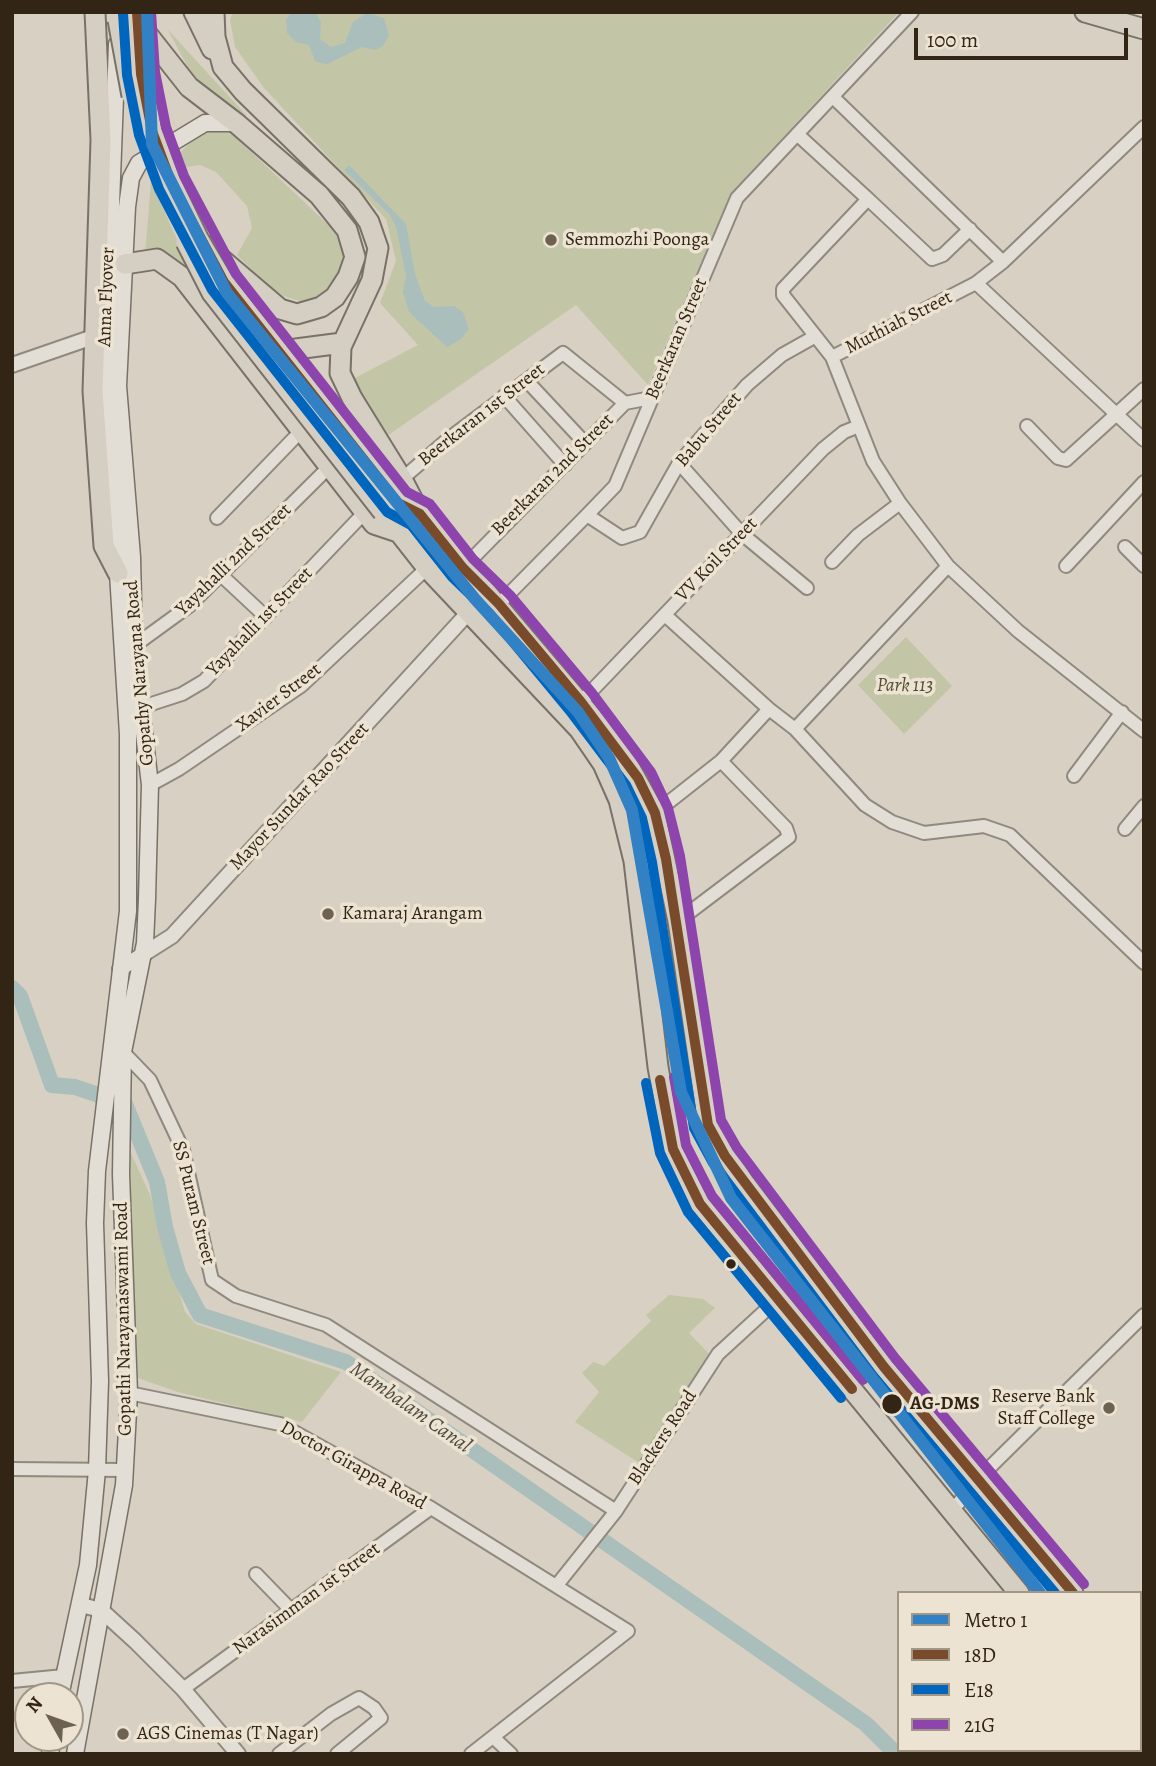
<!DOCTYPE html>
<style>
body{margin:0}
#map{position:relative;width:1156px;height:1766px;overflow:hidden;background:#d8d0c2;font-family:Alegreya,serif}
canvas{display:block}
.frame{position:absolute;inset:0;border:14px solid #332515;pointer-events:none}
.legend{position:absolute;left:897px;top:1591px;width:245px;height:161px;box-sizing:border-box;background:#ece3d2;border:2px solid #a29786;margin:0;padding:9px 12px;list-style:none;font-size:21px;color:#332515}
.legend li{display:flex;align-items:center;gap:14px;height:35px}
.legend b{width:35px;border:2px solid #a29786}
.north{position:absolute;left:14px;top:1682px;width:70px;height:70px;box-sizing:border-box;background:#ece3d2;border:2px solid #a29786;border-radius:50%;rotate:310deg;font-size:19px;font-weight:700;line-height:28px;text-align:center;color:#332515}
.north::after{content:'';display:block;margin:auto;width:24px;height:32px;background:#6d6152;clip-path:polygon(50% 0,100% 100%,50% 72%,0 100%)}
.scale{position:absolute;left:914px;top:28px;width:214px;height:32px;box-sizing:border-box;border:4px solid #332515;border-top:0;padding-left:9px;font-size:21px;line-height:24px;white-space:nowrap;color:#332515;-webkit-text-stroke:5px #ece3d2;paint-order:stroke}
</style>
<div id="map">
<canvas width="1156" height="1766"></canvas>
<div class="frame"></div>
<ul class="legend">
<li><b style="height:9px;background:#3281c4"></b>Metro 1</li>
<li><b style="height:9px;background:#7a4b2a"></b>18D</li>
<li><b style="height:9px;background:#0065bd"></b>E18</li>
<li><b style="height:9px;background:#8e44ad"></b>21G</li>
</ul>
<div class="north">N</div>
<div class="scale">100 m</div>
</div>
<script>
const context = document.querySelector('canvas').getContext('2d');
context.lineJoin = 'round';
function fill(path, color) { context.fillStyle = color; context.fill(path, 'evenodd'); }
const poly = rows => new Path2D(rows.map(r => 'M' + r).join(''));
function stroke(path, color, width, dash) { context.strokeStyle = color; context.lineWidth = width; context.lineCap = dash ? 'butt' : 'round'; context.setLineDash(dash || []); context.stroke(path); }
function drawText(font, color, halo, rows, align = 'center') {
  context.font = font + ' Alegreya,serif'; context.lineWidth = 7; context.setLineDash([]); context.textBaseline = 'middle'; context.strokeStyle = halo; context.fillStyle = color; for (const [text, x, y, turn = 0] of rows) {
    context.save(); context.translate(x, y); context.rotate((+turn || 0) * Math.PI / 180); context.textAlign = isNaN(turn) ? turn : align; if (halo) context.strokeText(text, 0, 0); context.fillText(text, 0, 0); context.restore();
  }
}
const green = poly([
 [233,12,899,12,731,193,648,385,576,305,387,436,353,379,418,345,380,303,396,261,386,219,264,88,235,47,230,20],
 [160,21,246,115,246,121,200,90,168,30],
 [212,125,229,131,338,234,344,254,337,278,324,293,303,302,284,296,267,285,237,255,252,228,247,206,216,172,200,165,186,167,180,153,204,128],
 [151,181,178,242,193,271,169,255,156,252,145,254],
 [906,637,952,686,904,734,858,685],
 [127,1144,150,1195,185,1312,196,1324,341,1372,302,1422,178,1392,135,1377],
 [669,1295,703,1299,715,1308,689,1333,712,1357,641,1464,575,1422,599,1392,582,1373,593,1362,604,1366,651,1321,646,1315]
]);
const water = poly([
 [292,12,315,12,321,22,320,39,331,47,345,43,353,22,367,13,384,18,389,35,383,46,375,50,362,47,327,64,321,63,315,61,309,45,296,42,287,33,286,20],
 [349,165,406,224,415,274,425,301,434,307,454,306,463,312,469,329,461,339,447,347,409,312,403,292,406,276,396,227,390,215,344,170]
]);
const canal = poly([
 [12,988,20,996,52,1085,75,1087,125,1104,157,1182,165,1227,178,1273,200,1315,346,1362,866,1724,896,1754]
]);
const minor = poly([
 [833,97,1003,262],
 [1144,127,1003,262,976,283,832,357,873,461,900,503,948,566,1018,631,1144,731],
 [797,134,868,199,783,289,783,295,832,357],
 [868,199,932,259,943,255,970,229],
 [976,283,1144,440],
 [527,381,585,443],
 [504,396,565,465],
 [1027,426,1058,458,1066,460,1144,389],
 [679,463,742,534,807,588],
 [402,479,447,440,563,353,625,403],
 [587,515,615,486,737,198,912,12],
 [217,518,301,431],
 [1125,547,1144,566],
 [832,562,858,535,900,503],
 [1066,566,1144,482],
 [463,568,625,403,651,398],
 [221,575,266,617],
 [499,604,587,515,622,538,640,532,679,463,747,385,782,355,814,337],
 [665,615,769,709,795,729,865,805,892,822,924,833,984,826,1010,835,1144,963],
 [134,646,189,606,329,467],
 [581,702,823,449,844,432,859,426],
 [139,708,182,694,204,681,365,512],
 [795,729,948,566],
 [1074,776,1122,712],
 [150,785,179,769,301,686,427,568],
 [655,813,721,761,769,709],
 [1125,829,1144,806],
 [678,921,789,837,786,828,721,761],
 [123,1052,150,1080,183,1150,212,1280,236,1296,326,1325,616,1511],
 [129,1393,280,1424,431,1508,628,1631,471,1754],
 [12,1469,124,1470],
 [952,1511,979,1478,1144,1315],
 [256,1574,291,1610],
 [557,1585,616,1511,718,1354,778,1299],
 [12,1681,64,1676],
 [183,1689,431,1508],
 [493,1737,511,1754],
 [279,1754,331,1714,359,1698,374,1708,381,1718,337,1754]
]);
const tertiary = poly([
 [12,365,93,337],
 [120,969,172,936,468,613],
 [81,1605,101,1610,135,1641,183,1689,238,1754]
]);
const secondary = poly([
 [60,1696,88,1565,97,1470,100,1381,95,1223,97,1171,128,911,128,734,105,364,117,44],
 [50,1754,53,1738],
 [75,1754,124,1485,129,1393,121,1174,123,1052,145,943,147,899,150,785,134,646,132,557,118,386,127,207,131,178,139,163,205,123,236,123]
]);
const primary = poly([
 [95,12,101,140,93,391,104,546,118,573],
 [123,12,148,35,189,87,236,123,319,195,347,230,355,257,348,277,335,297,321,307,297,314,280,309,206,246],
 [194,12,212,49],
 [214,12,215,37,223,67,243,91,351,197,369,222,378,248,372,280,341,347,340,373,352,398,402,479,420,514,620,750,655,813,678,921,708,1125,743,1181,884,1367,1073,1593],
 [1085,12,1144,29],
 [125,264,157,259,182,277,374,524,398,532],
 [267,361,296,349,342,343],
 [383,512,427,568,579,729,603,764,619,800,634,861,658,1067,673,1149,700,1204,1019,1593],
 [1140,1674,1144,1678],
 [1140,1742,1144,1746]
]);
const primaryBridge = poly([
 [137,12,141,74,152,131,171,182,198,238,224,282,398,503],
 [118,20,132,96],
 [186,242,212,293,383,512]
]);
const bus1 = poly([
 [137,12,141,74,152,131,171,182,224,282,398,503,420,514,463,568,499,604,581,702,638,778,655,813,666,859,708,1125,725,1156,884,1367,1073,1593],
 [660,1080,673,1149,700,1204,852,1389]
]);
const bus2 = poly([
 [123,13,127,75,139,135,159,189,212,290,387,512,411,525,452,577,489,613,570,711,626,785,642,818,652,862,694,1128,713,1163,873,1376,1055,1593],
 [646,1083,660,1153,688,1212,841,1398]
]);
const bus3 = poly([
 [151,12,155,72,166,127,184,176,236,274,407,492,430,504,473,559,510,595,592,693,651,772,668,808,680,856,721,1120,737,1148,895,1358,1084,1584],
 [674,1077,686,1145,712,1196,863,1380]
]);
const metro1 = poly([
 [147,12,152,144,227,293,475,599,578,712,609,758,632,810,681,1092,731,1198,1040,1593]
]);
const markers = [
 [551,240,7,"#6d6152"],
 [328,914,7,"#6d6152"],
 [731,1264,6,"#332515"],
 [892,1404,11,"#332515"],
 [1109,1408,7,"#6d6152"],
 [123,1734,7,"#6d6152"]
];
const poiNames = [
 ["Semmozhi Poonga",565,240],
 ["Kamaraj Arangam",342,914],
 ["Reserve Bank",1095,1397,"right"],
 ["Staff College",1095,1419,"right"],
 ["AGS Cinemas (T Nagar)",137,1734]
];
const streetNames = [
 ["Anna Flyover",107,297,-88],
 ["Muthiah Street",899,323,-27],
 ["Beerkaran Street",677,339,-67],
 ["Beerkaran 1st Street",482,415,-38],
 ["Babu Street",709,430,-50],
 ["Beerkaran 2nd Street",553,475,-45],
 ["Yayahalli 2nd Street",234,560,-44],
 ["VV Koil Street",717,560,-46],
 ["Yayahalli 1st Street",260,622,-46],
 ["Gopathy Narayana Road",140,673,-95],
 ["Xavier Street",279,698,-37],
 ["Mayor Sundar Rao Street",300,797,-47],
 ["SS Puram Street",193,1203,76],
 ["Gopathi Narayanaswami Road",124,1319,-91],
 ["Blackers Road",663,1438,-57],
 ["Doctor Girappa Road",353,1466,29],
 ["Narasimman 1st Street",307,1599,-36]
];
const parkNames = [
 ["Park 113",905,686]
];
const stopNames = [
 ["AG-DMS",910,1404]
];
const waterNames = [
 ["Mambalam Canal",410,1408,35]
];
fill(green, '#c3c6a6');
fill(water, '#aabebb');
stroke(canal, '#aabebb', 16);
stroke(minor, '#8f897f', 16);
stroke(tertiary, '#8f897f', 18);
stroke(secondary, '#787168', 19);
stroke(primary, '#787168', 23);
stroke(minor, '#e2ded6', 12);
stroke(tertiary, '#e2ded6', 14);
stroke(secondary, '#e2ded6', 16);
stroke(primary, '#d5cec2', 19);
stroke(primaryBridge, '#787168', 23, []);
stroke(primaryBridge, '#d5cec2', 19);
stroke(bus1, '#7a4b2a', 10);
stroke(bus2, '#0065bd', 10);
stroke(bus3, '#8e44ad', 10);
stroke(metro1, '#3281c4', 12);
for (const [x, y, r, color] of markers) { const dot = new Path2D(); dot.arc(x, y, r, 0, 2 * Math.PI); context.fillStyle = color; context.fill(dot); stroke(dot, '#ece3d2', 2.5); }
drawText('19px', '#332515', '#ece3d2', poiNames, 'left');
drawText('19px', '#332515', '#ece3d2', streetNames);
drawText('italic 19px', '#534b34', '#ece3d2', parkNames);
drawText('bold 19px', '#332515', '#ece3d2', stopNames, 'left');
drawText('italic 21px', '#4c493e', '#ece3d2', waterNames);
</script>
